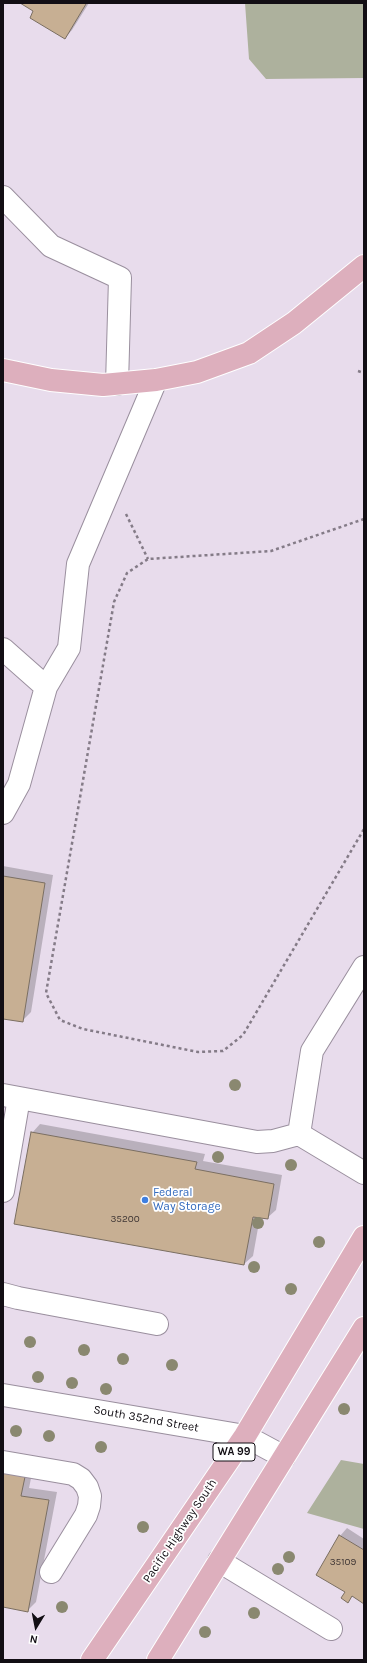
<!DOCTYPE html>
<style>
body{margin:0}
#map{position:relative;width:367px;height:1663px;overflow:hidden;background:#e8dcec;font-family:Karla,sans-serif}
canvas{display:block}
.frame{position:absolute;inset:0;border:4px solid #120e14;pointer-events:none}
.north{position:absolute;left:16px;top:1607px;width:40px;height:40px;-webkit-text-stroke:3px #fff;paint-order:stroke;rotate:190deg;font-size:11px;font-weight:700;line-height:16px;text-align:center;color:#120e14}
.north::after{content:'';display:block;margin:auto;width:14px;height:18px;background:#120e14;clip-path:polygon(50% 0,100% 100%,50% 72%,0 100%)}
</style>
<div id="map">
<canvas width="367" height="1663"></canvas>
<div class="frame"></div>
<div class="north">N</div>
</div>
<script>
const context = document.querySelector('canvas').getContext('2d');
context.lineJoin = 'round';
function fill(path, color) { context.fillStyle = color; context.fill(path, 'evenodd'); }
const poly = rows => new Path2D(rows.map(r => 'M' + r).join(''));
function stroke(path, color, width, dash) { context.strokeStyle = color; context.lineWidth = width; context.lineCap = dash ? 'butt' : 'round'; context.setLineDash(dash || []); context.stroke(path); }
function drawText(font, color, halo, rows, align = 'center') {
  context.font = font + ' Karla,sans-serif'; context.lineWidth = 3.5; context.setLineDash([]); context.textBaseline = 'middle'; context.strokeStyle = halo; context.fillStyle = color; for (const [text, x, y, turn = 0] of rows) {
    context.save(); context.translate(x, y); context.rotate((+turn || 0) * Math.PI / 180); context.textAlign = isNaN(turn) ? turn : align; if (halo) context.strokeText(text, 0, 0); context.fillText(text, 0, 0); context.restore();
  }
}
const green = poly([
 [245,3,364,3,364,78,266,79,249,59],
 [341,1460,364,1464,364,1529,307,1513]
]);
const shadow = poly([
 [22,3,89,3,72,30,65,38,35,11],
 [3,866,53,875,31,1012,22,1021,3,1017],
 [40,1124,205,1154,203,1161,282,1175,276,1210,267,1218,260,1217,253,1256,244,1264,32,1133],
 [3,1459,34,1464,29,1488,57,1492,36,1602,28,1610,3,1606],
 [347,1528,364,1539,364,1602,353,1596,347,1601,340,1536]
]);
const building = poly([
 [20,3,84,3,86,4,65,39,30,18,33,11,20,3],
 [3,876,45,883,23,1022,3,1019,3,876],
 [31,1132,197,1162,195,1169,274,1184,268,1219,253,1217,244,1265,14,1224,31,1132],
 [3,1468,26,1472,21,1496,49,1500,28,1612,3,1607,3,1468],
 [339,1535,364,1550,364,1604,352,1596,348,1603,341,1598,345,1592,316,1575,339,1535]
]);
const path = poly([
 [358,371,364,373],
 [126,514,148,559],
 [364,519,271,551,148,559,127,573,114,602,46,993,60,1020,83,1029,198,1052,223,1051,243,1035,364,829]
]);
const minor = poly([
 [3,197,51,246,120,278,117,384],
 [3,649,46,687,19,784,3,813],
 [46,687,69,648,78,564,156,380],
 [3,1095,257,1142,273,1141,299,1134,364,1173],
 [299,1134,312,1051,364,967],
 [3,1191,19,1098],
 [3,1294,18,1298,157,1324],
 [3,1395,245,1436,284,1457],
 [3,1462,73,1474,81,1479,87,1487,90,1496,89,1506,86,1515,51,1572],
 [219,1561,331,1629]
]);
const major = poly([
 [3,370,51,380,103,385,156,380,197,372,249,353,294,323,364,266],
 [92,1660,245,1436,364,1237],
 [158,1660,364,1328]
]);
const trees = [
 [235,1085],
 [218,1157],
 [291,1165],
 [258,1223],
 [319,1242],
 [254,1267],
 [291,1289],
 [30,1342],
 [84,1350],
 [123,1359],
 [172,1365],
 [38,1377],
 [72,1383],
 [106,1389],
 [344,1409],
 [16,1431],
 [49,1436],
 [101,1447],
 [143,1527],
 [289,1557],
 [278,1569],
 [62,1607],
 [254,1613],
 [205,1632]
];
const markers = [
 [145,1200,4,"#3f7fe0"]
];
const numberNames = [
 ["35200",125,1219],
 ["35109",343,1562]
];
const shields = [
 [234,1452,42]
];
const shieldNames = [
 ["WA 99",234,1452]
];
const shopNames = [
 ["Federal",153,1193],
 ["Way Storage",153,1207]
];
const streetNames = [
 ["South 352nd Street",146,1419,10],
 ["Pacific Highway South",180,1531,-56]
];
fill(green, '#adb19d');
fill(shadow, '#0003');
fill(building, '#c7af93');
stroke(building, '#7a6e61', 1);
stroke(minor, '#9a8f9e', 24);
stroke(major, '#fff', 24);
stroke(path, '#847b87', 2.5, [3, 3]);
stroke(minor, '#fff', 22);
stroke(major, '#ddafbd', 22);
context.fillStyle = '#8a8870';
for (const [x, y] of trees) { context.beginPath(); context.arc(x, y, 6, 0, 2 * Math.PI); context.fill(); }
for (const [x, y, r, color] of markers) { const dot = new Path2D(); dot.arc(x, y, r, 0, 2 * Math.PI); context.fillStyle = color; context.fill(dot); stroke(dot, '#fff', 1.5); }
drawText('10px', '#3f3634', null, numberNames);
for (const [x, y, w] of shields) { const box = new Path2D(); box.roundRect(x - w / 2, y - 9, w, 18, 3); context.fillStyle = '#fff'; context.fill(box); stroke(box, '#120e14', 1); }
drawText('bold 11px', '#120e14', null, shieldNames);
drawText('12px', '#366cbe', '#fff', shopNames, 'left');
drawText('12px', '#120e14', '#fff', streetNames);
</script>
